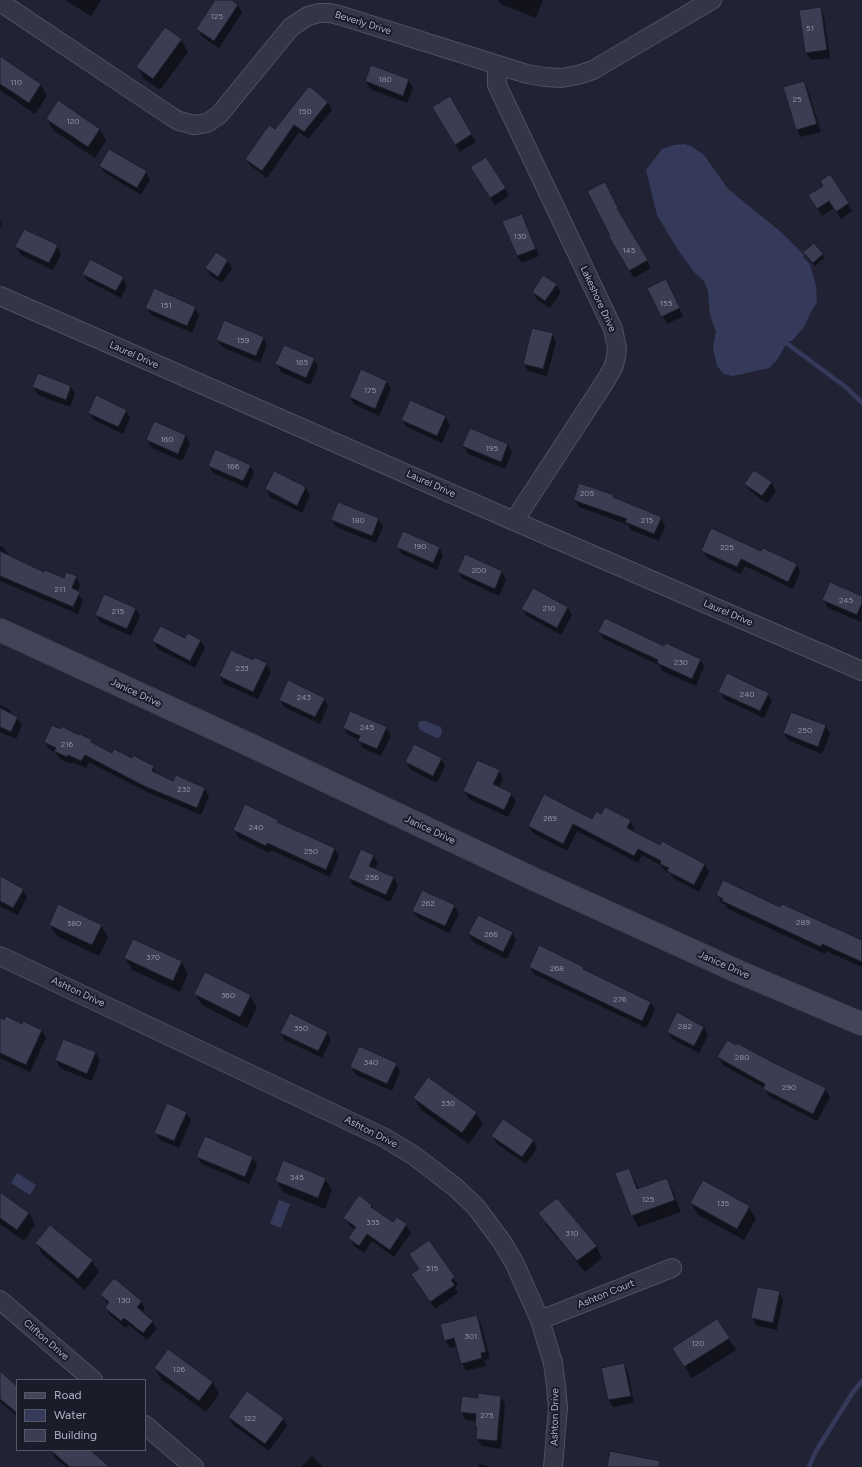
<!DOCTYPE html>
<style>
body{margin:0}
#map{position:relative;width:862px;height:1467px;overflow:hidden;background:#212334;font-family:Figtree,sans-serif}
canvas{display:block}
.legend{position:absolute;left:16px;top:1379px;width:130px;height:72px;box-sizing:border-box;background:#1a1c2a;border:1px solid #565767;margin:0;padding:5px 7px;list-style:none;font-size:12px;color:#afb0c2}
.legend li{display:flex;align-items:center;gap:8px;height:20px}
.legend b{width:20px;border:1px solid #565767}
</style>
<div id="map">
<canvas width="862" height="1467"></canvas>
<ul class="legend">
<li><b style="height:5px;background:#434458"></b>Road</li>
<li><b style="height:11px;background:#363a5a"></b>Water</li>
<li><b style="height:11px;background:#3b3d52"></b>Building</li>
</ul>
</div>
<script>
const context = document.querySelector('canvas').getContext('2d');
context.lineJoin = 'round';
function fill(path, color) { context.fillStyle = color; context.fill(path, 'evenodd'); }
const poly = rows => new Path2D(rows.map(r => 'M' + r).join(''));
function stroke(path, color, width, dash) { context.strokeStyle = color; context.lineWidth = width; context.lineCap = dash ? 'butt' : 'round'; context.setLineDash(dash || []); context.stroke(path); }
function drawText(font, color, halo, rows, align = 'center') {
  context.font = font + ' Figtree,sans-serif'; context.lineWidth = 4; context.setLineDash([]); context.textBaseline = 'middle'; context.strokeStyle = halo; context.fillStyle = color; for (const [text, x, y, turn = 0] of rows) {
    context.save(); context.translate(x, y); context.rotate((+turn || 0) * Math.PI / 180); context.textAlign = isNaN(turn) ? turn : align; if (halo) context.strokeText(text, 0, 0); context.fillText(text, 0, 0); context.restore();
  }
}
const water = poly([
 [684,144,691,146,704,155,728,189,781,232,804,255,803,257,810,264,816,286,817,302,812,310,804,327,792,341,789,341,789,345,785,346,777,360,769,368,733,376,724,374,717,366,713,347,716,332,710,315,708,291,704,281,694,272,678,250,657,215,646,170,662,149,674,145],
 [420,721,426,721,441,727,442,732,440,737,437,738,420,730,418,725],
 [17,1173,36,1185,30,1195,11,1183],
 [279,1200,290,1204,281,1228,270,1224]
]);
const shadow = poly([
 [65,0,101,0,91,16],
 [216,0,230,0,238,5,242,13,219,48,201,36,197,29],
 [498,0,543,0,536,18,501,4],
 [820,8,824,16,830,58,811,60,806,53],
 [165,29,181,40,188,52,160,90,144,79,138,67],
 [0,57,41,85,47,96,35,114,0,90],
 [408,80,413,88,407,103,370,89,366,81],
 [804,82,808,90,821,132,801,137,797,130,784,88],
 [449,98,476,142,460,152,433,107],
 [328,102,332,110,308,139,299,132,267,178,251,166,246,159,275,130],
 [47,119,100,129,106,141,95,158,54,131],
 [100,166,146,172,150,180,141,195,105,173],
 [476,175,505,188,509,196,495,205],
 [830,176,852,211,841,219,834,208,822,216,810,196,824,186],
 [609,191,621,216,651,268,634,278,610,237],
 [521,215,526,222,539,256,522,263,517,256],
 [0,220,2,224,0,228],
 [57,246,61,254,53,270,21,255,16,247],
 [216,253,228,261,232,269,222,283,210,275,206,268],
 [822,254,824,258,815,266,807,256],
 [83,274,123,278,127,286,121,298,88,281],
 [556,285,561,292,550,308,537,300,533,292],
 [670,288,683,316,667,324,649,289],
 [147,308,195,308,199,315,192,333,151,315],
 [552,334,556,342,547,376,528,371,524,363],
 [263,337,267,345,260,363,222,347,217,340],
 [314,359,318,367,310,385,281,372,277,364],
 [387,382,391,389,379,416,354,404,350,397],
 [33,387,71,387,75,394,70,407,38,395],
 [126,411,130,418,123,434,94,420,89,413],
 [445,417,450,425,442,443,407,427,402,420],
 [186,435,190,443,182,461,152,448,147,440],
 [508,444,512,452,505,469,468,454,464,446],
 [209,466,250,466,254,473,247,488,213,473],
 [754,471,772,483,776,491,767,503,750,491,745,484],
 [274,472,306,488,310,496,302,513,270,497,266,489],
 [613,496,615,499,661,518,665,526,659,541,631,530,628,525,579,507,575,500],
 [378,519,383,527,376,543,336,527,332,520],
 [0,546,4,548,9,555,44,573,64,580,76,577,80,585,77,592,83,600,78,614,0,581],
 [398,547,439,547,443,555,437,570,402,554],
 [702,550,762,553,796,564,800,572,793,589,745,566,741,574,707,558],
 [465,556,502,572,506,580,499,596,463,579,458,572],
 [105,595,136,609,140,616,131,636,100,622,96,614],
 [862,597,861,622,828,608,824,600],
 [568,608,572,615,561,635,527,616,522,609],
 [599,632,665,647,700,659,704,667,696,686,662,671,659,665,604,639],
 [185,640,201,641,205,648,195,668,158,649,153,641],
 [253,662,266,664,271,672,258,699,224,684,220,676],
 [720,692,768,694,772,701,764,718,724,699],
 [324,698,328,706,320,724,284,707,280,700],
 [0,705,9,709,13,715,17,718,22,725,16,739,0,732],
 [792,713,826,726,830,734,822,754,788,740,784,733],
 [344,728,386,728,391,736,381,756,363,748,359,740,348,735],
 [61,730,91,740,93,744,112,755,153,767,158,775,174,782,176,776,205,789,209,797,201,815,149,793,89,762,86,768,72,762,71,764,60,759,56,753,49,749,45,742],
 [441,759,445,766,437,783,411,770,406,762],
 [499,771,503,779,499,788,511,794,516,801,508,817,469,799,464,791],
 [602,815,630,821,634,829,633,832,660,847,705,864,709,872,699,892,673,878,670,873,665,871,662,866,642,855,638,863,577,831,567,851,533,833,529,826,592,820],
 [277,821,279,823,335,849,339,856,330,877,271,850,270,853,239,838,234,830],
 [373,855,378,863,375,869,394,878,398,886,390,902,353,885,349,877],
 [0,877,23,890,27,897,18,915,0,906],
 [717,895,781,909,862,942,862,967,826,951,825,954,728,909,726,905,722,903],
 [454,906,459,914,449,933,418,918,413,911],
 [50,925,101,925,108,937,99,956,57,936],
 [512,933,516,940,507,959,473,942,469,934],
 [539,947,584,968,586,971,651,1003,655,1010,646,1028,534,974,530,967],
 [125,958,181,962,188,974,180,992,132,970],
 [195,994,250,996,257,1007,247,1028,202,1005],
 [0,1019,42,1031,46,1038,30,1072,0,1058,0,1059],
 [704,1027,708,1035,699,1053,672,1039,668,1032],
 [327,1032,331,1040,322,1058,285,1040,281,1033],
 [64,1040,96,1053,100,1061,92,1081,60,1068,56,1060],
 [736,1046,825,1089,830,1097,817,1121,769,1096,764,1088,723,1065,718,1057],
 [396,1064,400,1071,392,1091,356,1075,351,1067],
 [414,1098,476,1113,483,1124,469,1144,421,1110],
 [186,1113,191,1120,179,1148,160,1140,155,1133],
 [492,1136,533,1140,537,1148,526,1164,497,1144],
 [197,1157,252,1158,257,1165,249,1184,202,1164],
 [629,1169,639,1189,667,1179,673,1191,681,1212,638,1227,632,1215],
 [325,1179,332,1190,325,1209,283,1192,276,1180],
 [703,1181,749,1207,756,1219,744,1240,698,1215,691,1203],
 [0,1193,29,1213,35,1225,24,1241,0,1224],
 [372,1205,374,1210,394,1224,406,1225,411,1233,394,1257,372,1241,364,1253,354,1246,350,1238,355,1230,349,1225,345,1218],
 [540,1213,596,1246,602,1258,585,1272,546,1225],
 [50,1226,92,1261,99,1272,85,1290,43,1255,36,1243],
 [429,1241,458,1285,455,1288,458,1293,435,1309,416,1282],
 [779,1292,783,1300,777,1330,757,1326,752,1318],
 [101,1295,141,1302,145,1309,142,1313,152,1321,157,1329,147,1340,129,1325,126,1328,110,1315,106,1308,108,1305],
 [476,1316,481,1324,490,1359,484,1360,486,1366,466,1371,462,1363,457,1346,450,1348,445,1340],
 [717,1320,736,1350,692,1378,680,1359],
 [624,1364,628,1372,634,1403,613,1407,609,1400,602,1368],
 [155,1369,213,1382,219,1394,206,1412,162,1380],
 [0,1373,17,1387,17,1416,0,1402],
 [501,1397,505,1404,501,1449,482,1446,477,1439,478,1431,476,1427,476,1421,466,1420,461,1412,479,1399],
 [229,1417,283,1418,287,1426,269,1451,233,1425],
 [51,1450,88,1450,108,1467,66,1467,55,1458],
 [312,1456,323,1467,301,1467],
 [479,1464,491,1467,479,1467]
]);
const stream = poly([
 [789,345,847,388,862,403],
 [809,1467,816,1451,853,1392,862,1381]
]);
const building = poly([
 [215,0,232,0,238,5,214,41,196,29,215,0],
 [821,7,827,50,805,53,799,10,821,7],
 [165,27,182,39,153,79,136,67,165,27],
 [0,56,41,84,29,103,0,84,0,56],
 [371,65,409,79,403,96,365,81,371,65],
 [804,81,817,124,796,130,783,87,804,81],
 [309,86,328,102,304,132,294,125,262,171,245,159,269,125,275,129,309,86],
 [450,96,472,134,455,145,432,107,450,96],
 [58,100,100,129,88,147,46,119,58,100],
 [109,149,147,171,137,188,99,166,109,149],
 [486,157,506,188,490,198,470,167,486,157],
 [830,174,849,203,836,212,829,201,817,209,808,195,823,186,820,181,830,174],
 [605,182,618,208,617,208,648,260,629,271,609,237,610,236,587,191,605,182],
 [522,214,536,249,517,256,502,221,522,214],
 [24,229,58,245,49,263,15,247,24,229],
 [814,243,823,254,813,263,803,252,814,243],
 [216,252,228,260,218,277,205,268,216,252],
 [90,259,124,277,116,291,82,274,90,259],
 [543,275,557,284,545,301,532,292,543,275],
 [666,279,680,308,661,317,647,288,666,279],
 [154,288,196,307,187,326,145,308,154,288],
 [224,320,264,337,256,356,216,340,224,320],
 [532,328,553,333,543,369,523,364,532,328],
 [284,345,315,358,306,378,275,364,284,345],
 [361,369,387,381,375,409,349,397,361,369],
 [38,373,71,386,66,400,32,387,38,373],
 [96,395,127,410,118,427,88,413,96,395],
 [410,400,446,416,437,436,401,420,410,400],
 [154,421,186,435,178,454,146,440,154,421],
 [470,428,508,444,501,462,462,446,470,428],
 [215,449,251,465,243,481,208,466,215,449],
 [754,470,772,482,762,496,744,484,754,470],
 [274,471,306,487,297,506,265,489,274,471],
 [579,483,614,495,613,497,662,517,654,534,625,522,627,519,573,500,579,483],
 [338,502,379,518,372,536,331,520,338,502],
 [711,528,761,551,763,548,797,564,788,582,741,559,737,567,701,551,711,528],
 [403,531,440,547,433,563,396,547,403,531],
 [0,551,44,572,45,570,64,578,66,572,77,576,72,588,80,592,73,607,0,576,0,551],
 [465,554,502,571,495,589,457,572,465,554],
 [830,582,862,596,862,603,857,615,822,600,830,582],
 [533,588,568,607,557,628,521,609,533,588],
 [104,594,136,608,127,629,95,615,104,594],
 [605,618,664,646,666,643,701,659,692,679,657,663,658,660,598,632,605,618],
 [160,626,185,638,188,633,201,640,190,661,152,641,160,626],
 [231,650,253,660,254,657,267,663,253,692,219,676,231,650],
 [727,673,769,693,760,711,718,692,727,673],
 [288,680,325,698,315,717,279,700,288,680],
 [0,708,18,717,11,732,0,727,0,708],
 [350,711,387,727,377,749,358,741,360,736,343,728,350,711],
 [791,712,826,725,818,747,783,733,791,712],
 [52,725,60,729,61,726,79,735,80,734,92,740,91,742,112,753,114,749,132,758,133,755,154,766,152,771,173,781,176,775,205,788,197,808,144,786,85,755,81,761,68,755,67,757,54,751,56,748,44,742,52,725],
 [414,744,442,758,433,776,405,762,414,744],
 [477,760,500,770,493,784,512,793,504,810,463,791,477,760],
 [544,794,592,819,596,811,601,814,605,807,631,820,627,828,660,845,662,841,705,864,694,885,667,871,669,868,660,864,661,861,638,849,634,856,573,824,563,844,528,826,544,794],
 [245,804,278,820,277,822,335,848,326,870,267,843,266,846,233,830,245,804],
 [361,849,374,855,369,866,394,877,386,895,348,878,361,849],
 [0,876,24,889,13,908,0,901,0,876],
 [723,880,780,907,782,904,862,940,862,962,822,944,821,947,722,901,723,899,716,895,723,880],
 [422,890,455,905,445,926,412,911,422,890],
 [58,904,102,925,92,945,49,925,58,904],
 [478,915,513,932,503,952,468,934,478,915],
 [133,939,182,961,173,981,124,958,133,939],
 [539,945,584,967,583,969,651,1002,642,1021,529,967,539,945],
 [205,972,251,995,240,1017,194,994,205,972],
 [677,1012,704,1027,694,1046,667,1032,677,1012],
 [290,1013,328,1032,318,1051,280,1033,290,1013],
 [6,1016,22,1024,23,1021,42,1030,26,1065,0,1053,0,1017,4,1020,6,1016],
 [63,1039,96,1052,87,1074,55,1060,63,1039],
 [727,1040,736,1045,737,1043,776,1064,826,1088,813,1114,763,1089,765,1084,717,1057,727,1040],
 [359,1046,397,1063,387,1084,350,1067,359,1046],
 [428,1077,477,1112,462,1133,413,1098,428,1077],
 [167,1103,187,1112,174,1141,154,1133,167,1103],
 [503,1119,534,1140,522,1157,491,1136,503,1119],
 [205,1136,253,1157,245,1177,196,1157,205,1136],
 [283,1160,326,1178,318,1198,275,1181,283,1160],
 [629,1168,637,1189,667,1178,675,1200,631,1216,615,1173,629,1168],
 [703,1180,750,1206,737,1229,690,1203,703,1180],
 [0,1192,29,1213,17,1230,0,1218,0,1192],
 [359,1195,372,1205,371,1207,393,1222,397,1217,407,1224,390,1250,367,1234,359,1246,348,1238,356,1227,343,1218,359,1195],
 [557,1198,597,1246,577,1261,538,1213,557,1198],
 [50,1225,93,1260,78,1279,35,1243,50,1225],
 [429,1240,455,1277,451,1280,455,1285,430,1302,411,1274,419,1269,409,1254,429,1240],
 [114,1278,142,1301,137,1307,153,1321,143,1333,124,1318,121,1321,105,1308,109,1302,100,1295,114,1278],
 [757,1287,780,1291,773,1323,751,1318,757,1287],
 [477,1315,486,1352,481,1353,482,1358,461,1364,454,1338,444,1341,440,1324,477,1315],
 [717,1319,730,1338,684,1367,672,1348,717,1319],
 [168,1349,213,1382,199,1401,154,1368,168,1349],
 [624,1363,631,1396,608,1400,601,1368,624,1363],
 [0,1371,17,1386,17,1413,0,1399,0,1371],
 [247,1391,284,1418,265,1444,228,1417,247,1391],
 [478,1393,501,1396,497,1441,476,1439,477,1427,475,1427,476,1414,460,1412,462,1396,478,1398,478,1393],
 [50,1450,90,1450,110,1467,70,1467,50,1450],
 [610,1451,660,1461,659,1467,607,1467,610,1451]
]);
const street = poly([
 [0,2,172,117,179,121,194,125,207,123,219,115,291,27,308,16,319,13,330,13,342,16,527,74,545,77,561,78,578,75,593,70,712,0],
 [497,66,497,85,613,329,617,348,616,357,613,368,606,380,514,521],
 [0,296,514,521,862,671],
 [0,956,385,1138,413,1155,455,1187,476,1207,502,1242,514,1262,540,1320,553,1363,556,1386,558,1408,553,1467],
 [0,1300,93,1380],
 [540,1320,672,1268],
 [145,1425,194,1467]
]);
const secondary = poly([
 [0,630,250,745,538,881,739,972,862,1024]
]);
const numberNames = [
 ["125",217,17],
 ["51",810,29],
 ["180",385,80],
 ["110",16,83],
 ["25",797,100],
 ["150",305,112],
 ["120",73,122],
 ["130",520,237],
 ["145",629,251],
 ["155",666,304],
 ["151",166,306],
 ["159",243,341],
 ["165",302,363],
 ["175",370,391],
 ["160",167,440],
 ["195",492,449],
 ["166",233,467],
 ["205",587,494],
 ["180",358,521],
 ["215",647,521],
 ["190",420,547],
 ["225",727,548],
 ["200",479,571],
 ["211",60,590],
 ["245",846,601],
 ["210",549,609],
 ["215",118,612],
 ["230",681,663],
 ["233",242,669],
 ["240",747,695],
 ["243",304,698],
 ["245",367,728],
 ["250",805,731],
 ["216",67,745],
 ["232",184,790],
 ["269",550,819],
 ["240",256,828],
 ["250",311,852],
 ["256",372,878],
 ["262",428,904],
 ["289",803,923],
 ["380",74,924],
 ["266",491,935],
 ["370",153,958],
 ["268",557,969],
 ["360",228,996],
 ["276",620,1000],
 ["282",685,1027],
 ["350",301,1029],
 ["280",742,1058],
 ["340",371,1063],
 ["290",789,1088],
 ["330",448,1104],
 ["345",297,1178],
 ["125",648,1200],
 ["135",723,1204],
 ["335",373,1223],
 ["310",572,1234],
 ["315",432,1269],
 ["130",124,1301],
 ["301",471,1337],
 ["120",698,1344],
 ["126",179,1370],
 ["275",487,1416],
 ["122",250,1419]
];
const streetNames = [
 ["Beverly Drive",363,23,17],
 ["Lakeshore Drive",598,299,65],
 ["Laurel Drive",134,355,24],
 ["Laurel Drive",431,484,24],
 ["Laurel Drive",728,613,23],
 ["Janice Drive",136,693,25],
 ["Janice Drive",430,830,25],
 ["Janice Drive",724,965,24],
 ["Ashton Drive",78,992,25],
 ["Ashton Drive",371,1132,27],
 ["Ashton Court",606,1294,-22],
 ["Clifton Drive",46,1340,41],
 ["Ashton Drive",555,1417,-89]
];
fill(water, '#363a5a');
fill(shadow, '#0007');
stroke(stream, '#363a5a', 4.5);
fill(building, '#3b3d52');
stroke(building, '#1c1e2c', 1);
stroke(street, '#4f5060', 20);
stroke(secondary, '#3e3f4f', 24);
stroke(street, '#343645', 18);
stroke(secondary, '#434458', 22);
drawText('8px', '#9293a6', null, numberNames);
drawText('10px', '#afb0c2', '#1a1c2a', streetNames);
</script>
